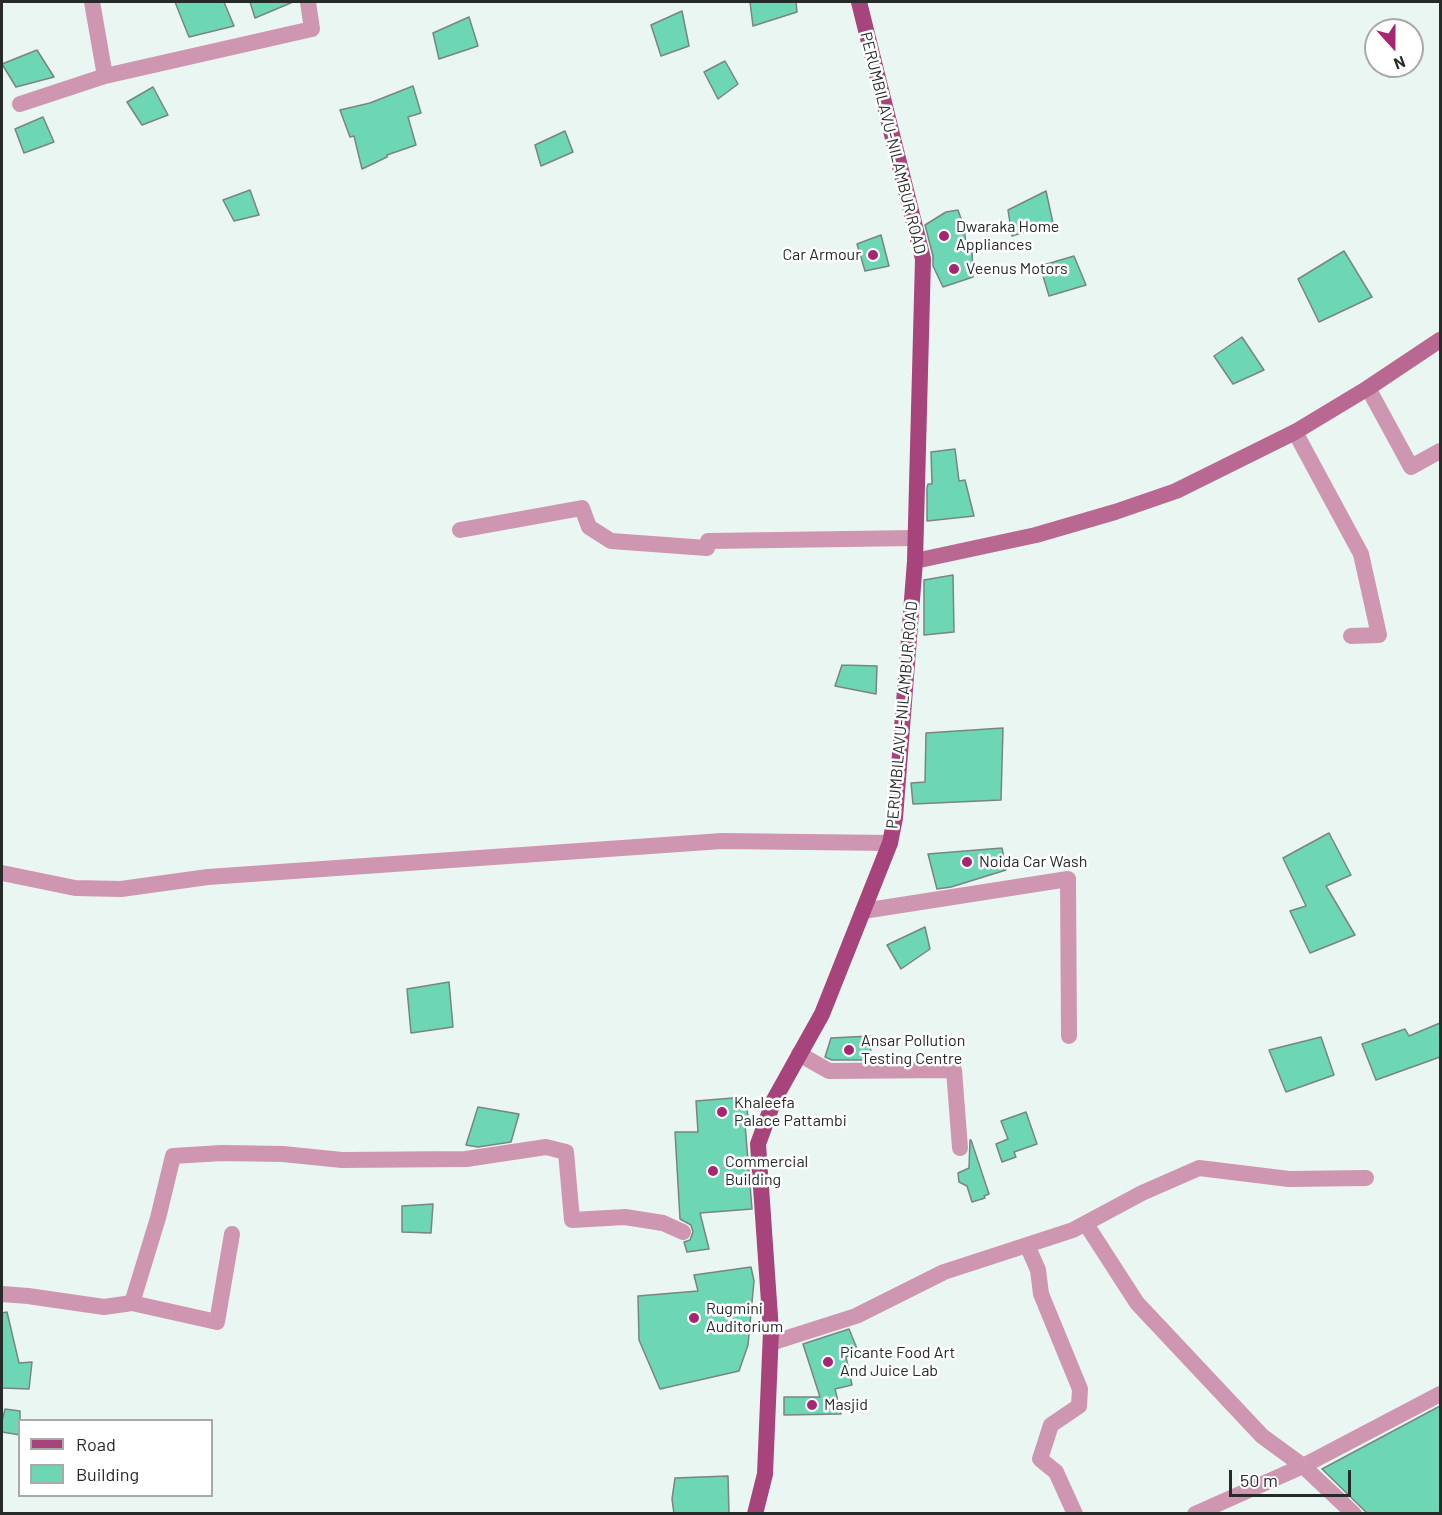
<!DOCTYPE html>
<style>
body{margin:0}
#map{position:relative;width:1442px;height:1515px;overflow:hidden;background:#eaf6f1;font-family:Barlow,sans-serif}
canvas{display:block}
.frame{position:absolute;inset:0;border:3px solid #262b29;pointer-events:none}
.legend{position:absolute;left:18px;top:1419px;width:195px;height:78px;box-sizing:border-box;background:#fff;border:2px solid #a8aaa9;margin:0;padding:8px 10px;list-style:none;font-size:18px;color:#262b29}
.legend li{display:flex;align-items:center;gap:12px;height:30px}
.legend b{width:30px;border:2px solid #a8aaa9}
.north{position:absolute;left:1364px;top:18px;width:60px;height:60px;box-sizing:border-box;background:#fff;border:2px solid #a8aaa9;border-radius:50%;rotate:159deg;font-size:16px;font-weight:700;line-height:24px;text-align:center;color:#262b29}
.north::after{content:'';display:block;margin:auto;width:21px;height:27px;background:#a72674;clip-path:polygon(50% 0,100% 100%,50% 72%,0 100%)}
.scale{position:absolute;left:1229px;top:1470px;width:122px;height:27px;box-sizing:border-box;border:3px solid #262b29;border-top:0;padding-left:8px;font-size:18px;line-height:21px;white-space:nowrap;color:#262b29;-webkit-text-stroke:4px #fff;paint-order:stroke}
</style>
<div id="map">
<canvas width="1442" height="1515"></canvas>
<div class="frame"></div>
<ul class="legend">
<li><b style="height:8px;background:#a7447b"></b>Road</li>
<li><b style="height:16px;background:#6dd6b5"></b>Building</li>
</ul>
<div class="north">N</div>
<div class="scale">50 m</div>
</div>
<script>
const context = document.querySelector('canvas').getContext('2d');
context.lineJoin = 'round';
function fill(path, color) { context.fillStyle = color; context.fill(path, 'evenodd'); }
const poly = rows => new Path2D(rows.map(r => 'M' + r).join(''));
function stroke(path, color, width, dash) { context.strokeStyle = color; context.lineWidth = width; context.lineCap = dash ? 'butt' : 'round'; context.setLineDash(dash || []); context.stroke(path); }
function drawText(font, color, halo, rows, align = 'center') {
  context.font = font + ' Barlow,sans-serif'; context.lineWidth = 5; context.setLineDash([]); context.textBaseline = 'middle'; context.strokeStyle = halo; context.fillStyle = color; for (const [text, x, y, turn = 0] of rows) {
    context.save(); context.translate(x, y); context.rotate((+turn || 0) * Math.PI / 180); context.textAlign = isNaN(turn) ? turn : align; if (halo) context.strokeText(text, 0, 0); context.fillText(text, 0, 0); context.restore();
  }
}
const building = poly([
 [175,2,224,2,234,26,189,37,175,2],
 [250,2,293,2,255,18,250,2],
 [750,2,796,2,797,12,753,26,750,2],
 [682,11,689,46,661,56,651,25,682,11],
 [469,17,478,46,439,59,433,33,469,17],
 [37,50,54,77,16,87,2,64,37,50],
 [725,61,738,84,718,99,704,72,725,61],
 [413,86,421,113,408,117,416,145,387,155,387,157,362,169,354,136,350,137,340,110,370,103,413,86],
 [153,87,168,115,142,125,127,102,153,87],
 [43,117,54,142,24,153,15,129,43,117],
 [565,131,573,152,541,166,535,145,565,131],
 [250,190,259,215,234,221,223,200,250,190],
 [1046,191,1053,223,1012,236,1008,210,1046,191],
 [958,210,964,227,967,252,972,251,973,277,943,287,933,266,933,256,925,225,946,212,958,210],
 [881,235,889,266,865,271,857,244,881,235],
 [1344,251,1372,297,1319,322,1298,279,1344,251],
 [1074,256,1086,285,1049,296,1040,266,1074,256],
 [1242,337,1264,370,1233,384,1214,356,1242,337],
 [955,449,959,481,965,480,974,516,927,521,927,488,928,484,932,484,931,452,955,449],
 [953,575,954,632,924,635,924,580,953,575],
 [842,665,877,666,876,694,835,686,842,665],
 [1003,728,1001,800,913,804,911,783,925,782,926,733,1003,728],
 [1329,833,1351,875,1326,886,1355,935,1310,953,1290,911,1306,906,1283,858,1329,833],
 [1002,848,1006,870,951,887,937,889,928,854,1002,848],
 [925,927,930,949,901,969,887,945,925,927],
 [449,982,453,1027,411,1033,407,989,449,982],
 [1440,1023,1440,1057,1376,1080,1362,1044,1405,1029,1409,1036,1440,1023],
 [870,1036,871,1060,832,1060,825,1057,831,1038,870,1036],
 [1321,1037,1334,1075,1286,1092,1269,1050,1321,1037],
 [745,1097,749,1123,745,1124,752,1209,700,1213,709,1249,687,1252,684,1242,690,1240,693,1232,691,1225,680,1219,675,1132,698,1132,696,1101,745,1097],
 [478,1107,519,1114,511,1142,478,1147,466,1145,478,1107],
 [1026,1112,1037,1144,1014,1152,1016,1157,1002,1162,996,1144,1008,1139,1001,1121,1026,1112],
 [970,1140,971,1140,989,1194,984,1196,985,1198,972,1202,967,1186,959,1182,958,1173,969,1168,970,1140],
 [433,1204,431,1233,402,1232,402,1206,433,1204],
 [751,1267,754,1281,748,1345,739,1371,660,1389,639,1340,638,1296,698,1291,694,1275,751,1267],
 [7,1312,19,1363,32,1362,29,1389,2,1388,2,1313,7,1312],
 [849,1329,858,1351,846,1357,852,1385,835,1389,841,1414,784,1415,784,1397,820,1397,803,1344,849,1329],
 [1440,1406,1440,1514,1368,1514,1322,1469,1440,1406],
 [5,1409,20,1411,20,1435,2,1432,2,1421,5,1409],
 [728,1476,729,1514,674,1514,672,1499,675,1478,728,1476]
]);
const minor = poly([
 [105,76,312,29,308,2],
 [20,104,105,76,92,2],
 [1368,388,1411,467,1440,451],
 [1295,432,1361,554,1379,635,1351,636],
 [460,530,582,508,589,527,611,541,707,548,708,541,915,538],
 [2,873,75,888,121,889,208,877,722,841,890,843],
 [863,911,1068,879,1069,1036],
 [799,1054,829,1071,954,1070,960,1148],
 [1086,1224,1137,1303,1262,1436,1303,1466,1195,1514],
 [1027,1245,1038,1270,1041,1294,1080,1389,1079,1406,1051,1425,1040,1459,1056,1472,1075,1514],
 [2,1294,28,1296,104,1307,132,1303,158,1218,173,1156,222,1153,283,1154,342,1160,466,1159,546,1147,566,1152,572,1220,625,1217,663,1223,683,1232],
 [132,1303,217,1322,232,1234],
 [771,1343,856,1316,944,1272,1073,1230,1142,1193,1199,1168,1289,1179,1366,1178],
 [1354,1514,1303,1466,1440,1394]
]);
const secondary = poly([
 [915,561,1036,535,1115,512,1176,491,1295,432,1368,388,1440,340]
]);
const primary = poly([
 [755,1514,765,1474,771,1331,758,1144,774,1100,822,1014,890,843,895,818,915,561,923,259,859,2]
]);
const markers = [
 [944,236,6,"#a72674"],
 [873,255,6,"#a72674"],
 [954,269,6,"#a72674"],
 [967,862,6,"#a72674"],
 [849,1050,6,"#a72674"],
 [722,1112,6,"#a72674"],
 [713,1171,6,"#a72674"],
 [694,1318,6,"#a72674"],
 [828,1362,6,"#a72674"],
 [812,1405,6,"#a72674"]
];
const streetNames = [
 ["PERUMBILAVU-NILAMBUR ROAD",893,143,76],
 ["PERUMBILAVU-NILAMBUR ROAD",902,715,-85]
];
const poiNames = [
 ["Dwaraka Home",956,227],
 ["Appliances",956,245],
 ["Car Armour",861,255,"right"],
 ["Veenus Motors",966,269],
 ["Noida Car Wash",979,862],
 ["Ansar Pollution",861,1041],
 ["Testing Centre",861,1059],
 ["Khaleefa",734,1103],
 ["Palace Pattambi",734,1121],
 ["Commercial",725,1162],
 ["Building",725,1180],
 ["Rugmini",706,1309],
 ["Auditorium",706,1327],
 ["Picante Food Art",840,1353],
 ["And Juice Lab",840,1371],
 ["Masjid",824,1405]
];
fill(building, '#6dd6b5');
stroke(building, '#798580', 1.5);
stroke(minor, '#cf96b2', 16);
stroke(secondary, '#b96892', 16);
stroke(primary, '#a7447b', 16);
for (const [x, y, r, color] of markers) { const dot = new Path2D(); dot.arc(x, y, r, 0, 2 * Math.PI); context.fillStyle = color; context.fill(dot); stroke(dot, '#fff', 2); }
drawText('16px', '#262b29', '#fff', streetNames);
drawText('16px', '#262b29', '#fff', poiNames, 'left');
</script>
